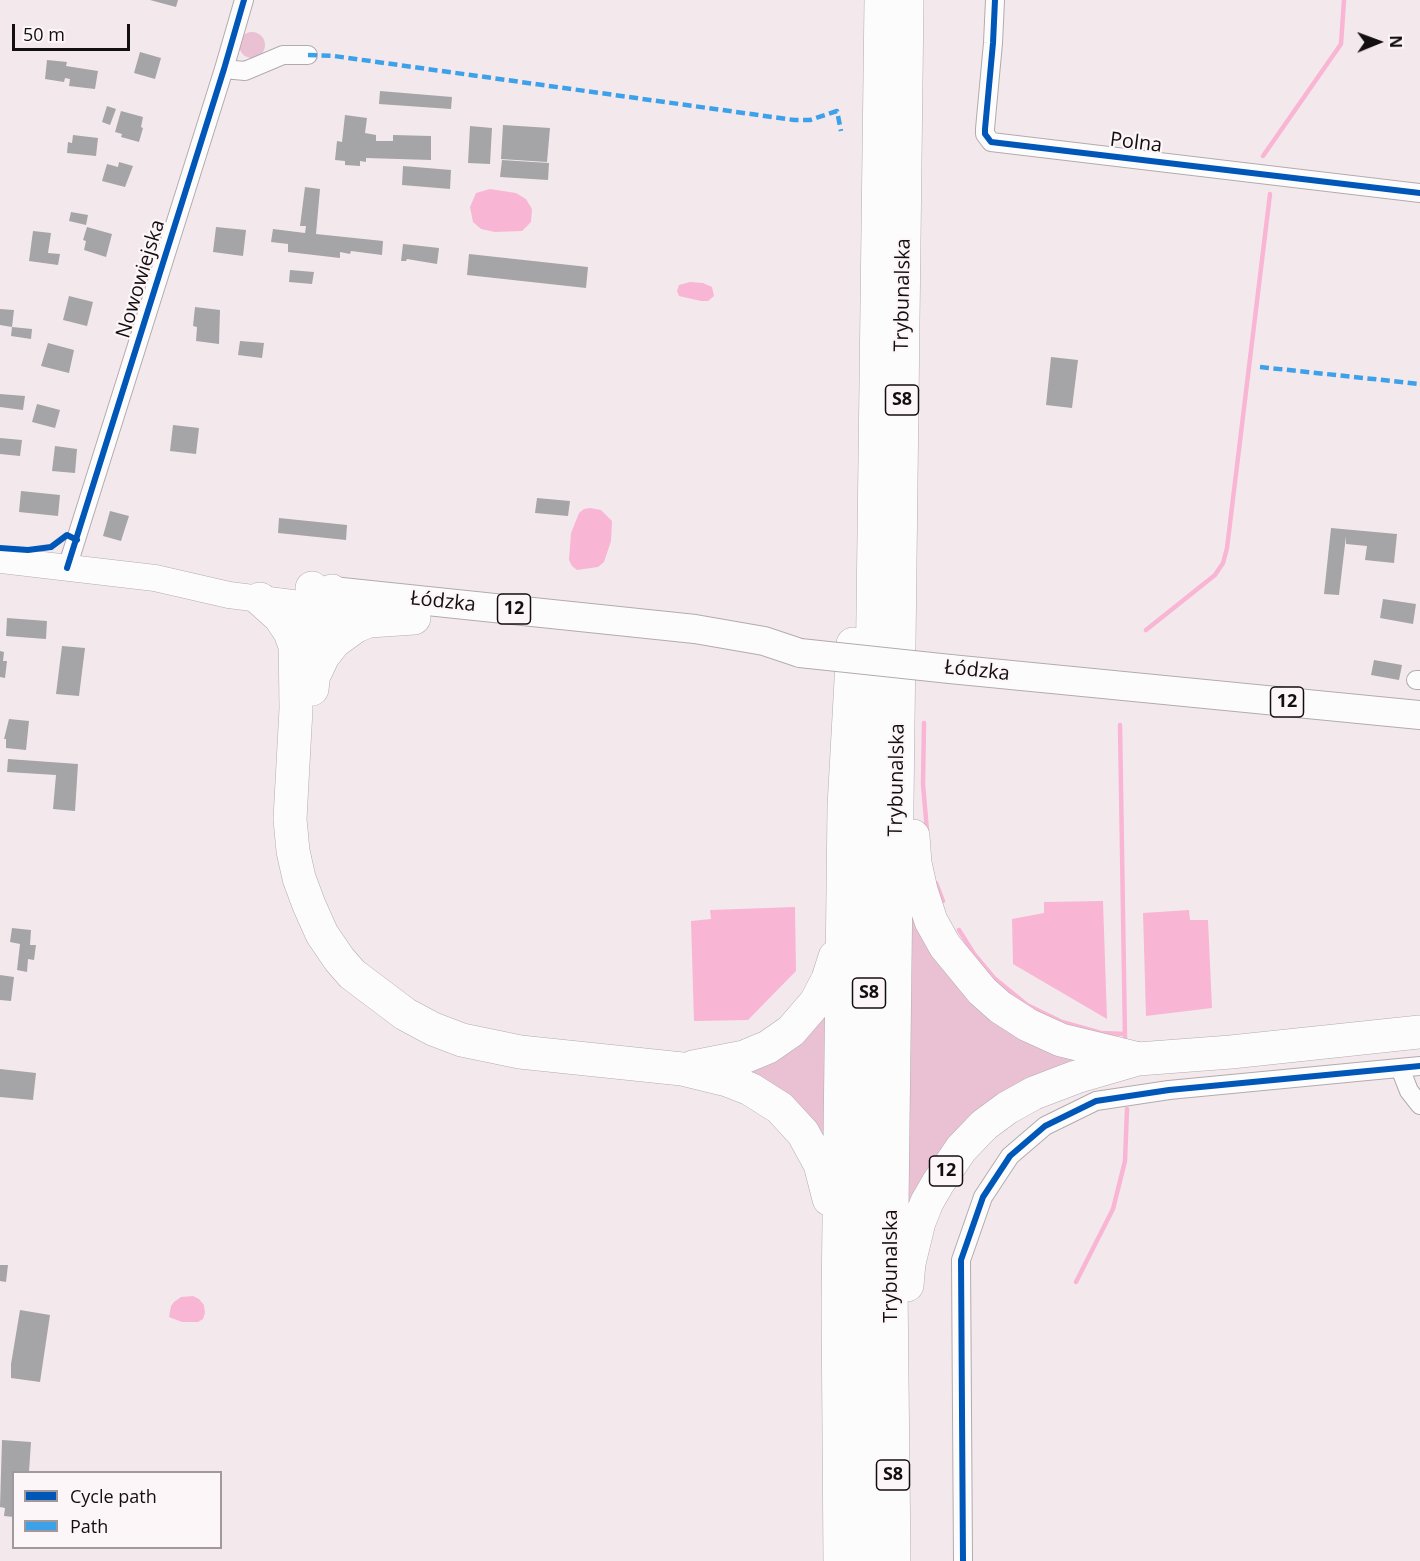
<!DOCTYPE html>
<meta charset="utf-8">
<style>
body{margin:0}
#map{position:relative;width:1420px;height:1561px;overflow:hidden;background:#f3e9ed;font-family:"Open Sans",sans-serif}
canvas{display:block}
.legend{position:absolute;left:12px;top:1471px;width:210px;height:78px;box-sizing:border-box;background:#fdf6f8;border:2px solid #9f999b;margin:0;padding:8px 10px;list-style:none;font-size:18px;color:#130e10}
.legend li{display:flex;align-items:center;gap:12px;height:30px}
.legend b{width:30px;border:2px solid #9f999b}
.north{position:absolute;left:1348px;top:12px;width:60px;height:60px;-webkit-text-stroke:4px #fdf6f8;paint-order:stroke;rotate:89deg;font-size:16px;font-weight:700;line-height:24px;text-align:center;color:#130e10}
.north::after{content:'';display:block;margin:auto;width:21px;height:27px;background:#130e10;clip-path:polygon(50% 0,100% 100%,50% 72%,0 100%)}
.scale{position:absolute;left:12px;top:24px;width:118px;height:27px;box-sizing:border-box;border:3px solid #130e10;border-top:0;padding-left:8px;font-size:18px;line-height:21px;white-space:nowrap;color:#130e10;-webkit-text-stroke:4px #fdf6f8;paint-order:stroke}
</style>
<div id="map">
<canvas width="1420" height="1561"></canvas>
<ul class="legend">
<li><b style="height:8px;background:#0057b8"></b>Cycle path</li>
<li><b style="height:8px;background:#3da1ea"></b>Path</li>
</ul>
<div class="north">N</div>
<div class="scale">50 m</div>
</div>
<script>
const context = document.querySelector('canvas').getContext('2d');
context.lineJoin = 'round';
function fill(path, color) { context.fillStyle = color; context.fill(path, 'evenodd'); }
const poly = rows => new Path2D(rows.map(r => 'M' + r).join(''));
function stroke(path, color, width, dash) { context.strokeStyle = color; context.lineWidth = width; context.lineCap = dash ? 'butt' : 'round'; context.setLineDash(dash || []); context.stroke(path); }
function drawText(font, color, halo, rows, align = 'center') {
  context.font = font + ' "Open Sans",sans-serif'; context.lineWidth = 4.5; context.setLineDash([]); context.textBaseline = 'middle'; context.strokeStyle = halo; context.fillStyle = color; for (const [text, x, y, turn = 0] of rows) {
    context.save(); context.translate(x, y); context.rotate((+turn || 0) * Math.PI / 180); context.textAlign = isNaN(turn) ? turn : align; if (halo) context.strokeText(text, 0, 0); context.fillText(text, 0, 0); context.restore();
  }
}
const green = poly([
 '239 45a13 13 0 1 1 26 0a13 13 0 1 1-26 0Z',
 [911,912,938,947,1095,1062,1031,1081,908,1219],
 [827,1000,830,1149,731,1069]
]);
const water = poly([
 [490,189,516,193,526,199,532,209,531,222,522,231,495,232,481,229,473,222,470,207,476,193],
 [690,282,703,283,712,287,714,296,708,301,701,301,679,296,677,291,679,285],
 [590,508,601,510,612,521,611,541,604,562,598,567,577,570,572,566,569,560,571,533,579,513,584,509],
 [1103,901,1107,1019,1013,964,1012,919,1044,913,1044,902],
 [795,907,796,971,748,1020,694,1021,691,921,711,919,710,910],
 [1189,910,1190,920,1208,920,1212,1008,1146,1016,1143,913],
 [193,1296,199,1299,204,1305,205,1313,203,1319,198,1322,182,1322,169,1317,171,1306,174,1302,181,1297]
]);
const stream = poly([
 [1263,156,1341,44,1344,0],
 [1146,630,1215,575,1223,563,1227,548,1270,194],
 [924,723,923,784,927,831],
 [1120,725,1125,1038],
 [936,883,943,901],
 [959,930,974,954,994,978,1027,1005,1062,1022,1101,1033,1125,1034],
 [1076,1282,1113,1209,1125,1161,1127,1109]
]);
const building = poly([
 [150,0,178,0,176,7],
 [140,52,161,58,155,79,134,73],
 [47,60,67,62,66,66,98,71,95,89,69,86,70,79,65,78,64,82,45,79],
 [380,91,452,97,451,109,379,104],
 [107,106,116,109,110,125,102,122],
 [121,111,143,117,141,127,143,128,139,142,121,137,122,134,115,132],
 [345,115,367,118,365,133,376,135,376,141,393,141,393,135,431,136,431,160,366,158,366,162,360,161,360,166,345,165,345,161,335,160,337,141,342,142],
 [503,125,550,128,547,162,501,159],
 [470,126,492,128,490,164,468,163],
 [73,135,98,138,96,156,67,153,68,142,72,143],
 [502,160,549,163,548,180,500,177],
 [119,162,133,166,125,187,102,181,107,164,118,167],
 [403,166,451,170,450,189,402,185],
 [305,187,320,189,316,234,383,241,382,255,351,251,350,254,340,252,340,258,288,252,288,244,271,242,273,229,305,233,306,226,300,226],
 [71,212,88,215,86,225,69,221],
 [87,227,112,234,106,257,84,250,86,241,83,240],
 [216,227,246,230,243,256,213,252],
 [33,231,51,233,48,253,60,254,58,265,29,261],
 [403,244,439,248,437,264,407,259,406,261,401,261],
 [469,254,588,267,586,288,467,275],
 [290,270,314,272,312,284,289,282],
 [69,296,93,302,87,326,63,320],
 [195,307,220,310,219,344,196,341,197,327,193,326],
 [0,309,14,310,12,327,0,325],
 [12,327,32,329,31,339,11,336],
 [240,341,264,343,262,358,238,355],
 [48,343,74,350,69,373,41,366],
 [1051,357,1078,360,1072,408,1046,405],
 [0,394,25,396,23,410,0,407],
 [37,404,60,410,55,428,32,422],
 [173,425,199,428,196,454,170,451],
 [0,438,22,440,20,456,0,454],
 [55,446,77,449,75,473,52,471],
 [21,491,60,495,58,516,19,512],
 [537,498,570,501,568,516,535,513],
 [110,511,129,516,121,541,103,536],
 [279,518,347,525,346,540,278,533],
 [1331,528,1397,534,1394,563,1365,560,1367,546,1346,544,1346,536,1339,595,1324,594],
 [1383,599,1416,604,1413,624,1380,618],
 [7,618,47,621,46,639,6,636],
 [62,646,85,648,79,696,56,694],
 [0,651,4,652,3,661,7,661,5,678,0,677],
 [1374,660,1402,665,1399,680,1371,675],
 [9,719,29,721,26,750,6,748,6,739,4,739],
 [8,759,78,764,75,811,53,809,56,775,7,772],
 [12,928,31,930,30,945,36,945,34,960,28,959,27,972,17,970,20,944,10,942],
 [0,975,14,977,11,1001,0,1000],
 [0,1069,36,1073,33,1100,0,1097],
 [0,1265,8,1265,6,1282,0,1281],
 [20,1310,50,1315,40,1382,11,1378,11,1364],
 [2,1440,31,1442,29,1472,14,1472,14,1517,4,1516,5,1508,0,1507]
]);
const minor = poly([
 [995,0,993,43,985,129,985,134,991,142,1420,193],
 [224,69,245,71,283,55,308,55],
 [67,568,224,69,244,0],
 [1416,680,1420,680],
 [1400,1068,1409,1091,1420,1105],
 [963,1561,961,1260,983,1197,1010,1156,1045,1126,1096,1101,1169,1090,1420,1066]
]);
const secondary = poly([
 [0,560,155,578,229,595,387,615]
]);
const primary = poly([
 [332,591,695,629,764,641,800,653],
 [950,669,1420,715]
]);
const motorway = poly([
 [332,591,316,596,308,604,301,614,295,630,296,709,290,819,293,851,299,878,309,905,322,934,339,959,352,974,405,1014,433,1029,462,1040,520,1052,682,1069,727,1080,750,1089,780,1108,803,1133,820,1164,829,1199],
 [260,599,280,617,290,632,295,646],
 [316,671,323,656,334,642,356,626,369,621,414,618],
 [312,689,320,622,318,605,312,588],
 [913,836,915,863,921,890,931,921,945,946,982,991,1000,1007,1028,1025,1061,1040,1135,1058],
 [693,1067,744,1057,768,1047,791,1031,816,1002,828,979,835,957],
 [907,1285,909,1263,919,1222,927,1202,938,1183,961,1149,984,1125,1007,1108,1034,1093,1076,1077,1138,1059,1231,1052,1420,1032],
 [840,1561,838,1303,844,807,853,644],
 [867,1561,866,1287,869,917,881,0],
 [894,1561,891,1286,907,0]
]);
const primaryBridge = poly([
 [800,653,950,669]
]);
const quiet = poly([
 [308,55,334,56,794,120,810,120,837,111,841,131],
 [1260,367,1420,384]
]);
const cycleway = poly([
 [995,0,993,43,985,129,985,134,991,142,1420,193],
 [0,548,28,550,51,547,67,535,77,540],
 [67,568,224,69,244,0],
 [963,1561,961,1260,983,1197,1010,1156,1045,1126,1096,1101,1169,1090,1420,1066]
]);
const shields = [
 [902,400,33],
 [514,609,33],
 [1287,702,33],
 [869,993,33],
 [946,1171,33],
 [893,1475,33]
];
const shieldNames = [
 ["S8",902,400],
 ["12",514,609],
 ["12",1287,702],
 ["S8",869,993],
 ["12",946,1171],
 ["S8",893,1475]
];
const streetNames = [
 ["Polna",1136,143,7],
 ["Nowowiejska",141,279,-73],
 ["Trybunalska",903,295,-89],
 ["Łódzka",443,602,6],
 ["Łódzka",977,671,6],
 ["Trybunalska",897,780,-89],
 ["Trybunalska",891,1266,-90]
];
fill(green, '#e9c1d3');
fill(water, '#f9b5d4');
stroke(stream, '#f9b5d4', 4.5);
fill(building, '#a5a4a6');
stroke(minor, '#b2abae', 20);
stroke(secondary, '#b2abae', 27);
stroke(primary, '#b2abae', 30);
stroke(motorway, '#b2abae', 34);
stroke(minor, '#fdfcfc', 18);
stroke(secondary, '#fdfcfc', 26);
stroke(primary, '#fdfcfc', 28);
stroke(motorway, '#fdfcfc', 33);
stroke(primaryBridge, '#b2abae', 30, []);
stroke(primaryBridge, '#fdfcfc', 28);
stroke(quiet, '#3da1ea', 4.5, [9, 4.5]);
stroke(cycleway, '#0057b8', 6);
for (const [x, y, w] of shields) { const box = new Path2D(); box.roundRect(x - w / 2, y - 15, w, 30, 4.5); context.fillStyle = '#fdf6f8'; context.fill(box); stroke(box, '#130e10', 1.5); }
drawText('bold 18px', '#130e10', null, shieldNames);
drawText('20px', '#130e10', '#fdf6f8', streetNames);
</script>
